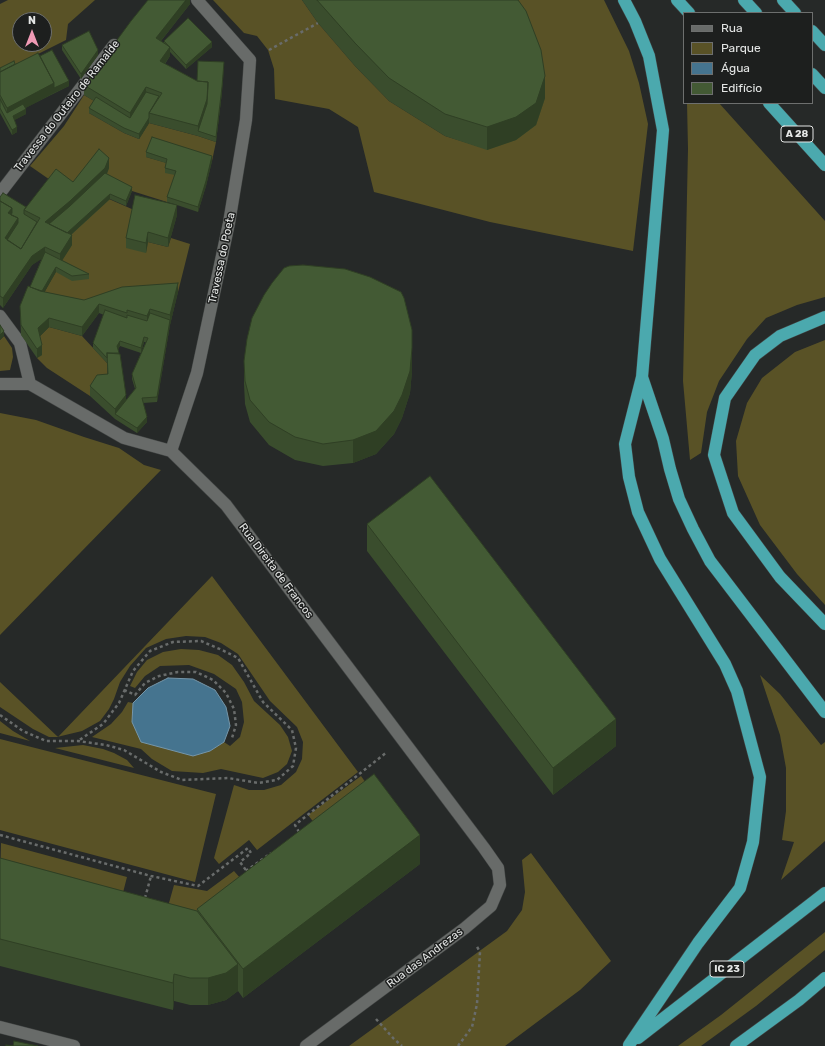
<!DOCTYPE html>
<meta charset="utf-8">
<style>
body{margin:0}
#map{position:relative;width:825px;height:1046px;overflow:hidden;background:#262928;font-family:Rubik,sans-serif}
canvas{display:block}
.legend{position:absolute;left:683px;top:12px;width:130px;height:92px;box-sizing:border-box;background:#1d1f1e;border:1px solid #6d6f6e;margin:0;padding:5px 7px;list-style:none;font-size:12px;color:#e4e6e5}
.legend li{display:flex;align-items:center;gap:8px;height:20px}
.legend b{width:20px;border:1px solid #6d6f6e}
.north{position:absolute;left:12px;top:12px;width:40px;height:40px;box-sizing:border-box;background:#1d1f1e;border:1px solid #6d6f6e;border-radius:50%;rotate:0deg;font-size:11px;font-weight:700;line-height:16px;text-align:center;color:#e4e6e5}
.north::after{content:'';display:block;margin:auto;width:14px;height:18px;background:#f09ab5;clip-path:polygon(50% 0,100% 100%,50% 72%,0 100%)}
</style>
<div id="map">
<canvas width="825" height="1046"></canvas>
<ul class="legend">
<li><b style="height:5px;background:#686b69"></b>Rua</li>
<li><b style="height:11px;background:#595226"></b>Parque</li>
<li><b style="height:11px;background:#45748f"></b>Água</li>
<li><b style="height:11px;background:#435a34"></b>Edifício</li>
</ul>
<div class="north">N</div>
</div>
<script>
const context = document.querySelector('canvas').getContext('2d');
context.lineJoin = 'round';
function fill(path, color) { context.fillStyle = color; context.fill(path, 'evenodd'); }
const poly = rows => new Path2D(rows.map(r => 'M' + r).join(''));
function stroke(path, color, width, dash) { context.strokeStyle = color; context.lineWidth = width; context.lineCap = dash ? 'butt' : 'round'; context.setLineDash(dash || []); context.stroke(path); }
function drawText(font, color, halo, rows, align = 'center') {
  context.font = font + ' Rubik,sans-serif'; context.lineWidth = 3; context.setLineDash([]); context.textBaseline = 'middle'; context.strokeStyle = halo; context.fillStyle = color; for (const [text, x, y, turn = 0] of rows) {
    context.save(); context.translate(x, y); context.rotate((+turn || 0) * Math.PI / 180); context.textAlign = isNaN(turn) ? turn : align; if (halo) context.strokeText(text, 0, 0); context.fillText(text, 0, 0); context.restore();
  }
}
const green = poly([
 [8,0,95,0,68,24,66,40,0,73,0,4],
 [20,20,44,20,44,44,20,44],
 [213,0,302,0,318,23,355,66,389,101,445,136,487,149,502,0,604,0,629,51,639,83,648,124,633,251,490,222,374,192,358,127,329,109,275,99,274,69,268,50,257,36,244,33],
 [84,95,96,102,89,113,124,133,139,139,149,123,198,136,216,142,212,161,146,157,167,163,176,176,167,202,132,191,105,178,73,191,53,182,30,166,64,126],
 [687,103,719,103,825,221,825,297,797,305,766,318,747,339,719,381,707,412,701,453,690,460,683,381,688,149],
 [109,199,134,210,148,242,168,247,171,238,190,244,178,292,96,305,40,300,60,264,64,241],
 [49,327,82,336,107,363,108,384,97,385,90,396,47,368,37,358,38,338],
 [4,336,12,348,13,357,10,370,0,371,0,340],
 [825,340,825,605,797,574,760,525,738,476,736,441,747,403,762,378,795,352],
 [0,413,36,420,84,437,119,448,144,465,161,470,0,635],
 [212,576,358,772,257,850,249,840,219,864,214,858,234,785,249,790,264,790,281,785,296,772,302,759,303,742,297,727,270,701,238,654,221,643,205,637,186,636,166,639,146,648,130,666,120,682,114,699,109,709,100,721,82,731,57,737,49,737,33,729,0,707,0,682,58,737],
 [181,649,199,650,218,655,232,665,244,682,254,701,280,725,288,737,292,751,287,764,278,772,263,778,221,769,203,773,172,771,152,759,141,749,92,737,111,724,122,712,128,702,133,703,132,722,210,751,224,742,230,746,240,737,244,722,242,702,236,689,214,674,189,665,160,666,145,676,135,688,130,686,137,672,147,660,163,652],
 [760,675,780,694,821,745,825,742,825,841,781,880,794,842,782,840,786,811,786,768,780,735],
 [0,721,13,731,30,741,0,733],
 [0,739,216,794,195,882,0,830],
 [83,745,103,749,114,753,127,760,134,768,55,748],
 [361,776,378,800,327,839,308,815],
 [1,843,127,877,117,916,0,885],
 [531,853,611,961,580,990,505,1046,349,1046,507,931,522,910,525,892,522,860],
 [234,871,254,894,162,928,174,885,207,891],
 [825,932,825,950,756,1006,701,1046,678,1046,721,1015]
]);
const water = poly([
 [168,678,193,679,215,690,226,707,230,726,224,742,210,751,193,756,141,742,132,722,133,703,148,688,168,678]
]);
const path = poly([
 [269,50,318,23],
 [124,690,135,695,145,683,159,676,178,672,196,672,213,680,226,693,234,709,236,725,232,738],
 [0,715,23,731,46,741,78,741,106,745,124,750,161,772,182,780,228,778,258,783,277,780,293,766,296,748,292,730,263,702,238,658,222,650,201,641,173,642,150,651,133,671,119,703,103,724,78,741],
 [299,832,295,825,387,752],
 [0,835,151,876,198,886,248,848,251,853,240,862,248,873],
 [246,871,271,853],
 [145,898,151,876],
 [376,1019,394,1039,402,1046],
 [458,1046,472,1027,477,1004,480,952,476,945]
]);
const minor = poly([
 [0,193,114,45],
 [0,316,20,343,30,384],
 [0,384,30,384,124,438,171,451,226,505,484,848,498,868,500,885,491,906,465,928,306,1046],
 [171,451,197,373,229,223,246,120,250,60,197,0],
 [0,1027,74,1046]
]);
const highway = poly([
 [624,0,635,21,649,56,663,130,642,377,625,444,629,477,638,512,660,559,725,664,737,691,760,777,753,842,740,888,698,943,629,1045],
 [677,0,689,13],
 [744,0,756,13],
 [783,0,795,13],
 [812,31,825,45],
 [812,74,825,88],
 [769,103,825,165],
 [825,317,780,336,755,355,725,398,714,455,733,513,780,577,825,624],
 [642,377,663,439,670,469,679,499,693,529,710,561,825,712],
 [638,1038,825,893],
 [736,1046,799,1000,825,978]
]);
const wall = poly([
 [190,0,190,4,161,41,164,43,164,41,212,47,186,69,170,52,170,56,165,64,197,81,222,92,216,142,198,136,149,123,139,139,124,133,89,113,89,108,94,101,84,95,84,85],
 [302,0,518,0,545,98,536,125,516,140,487,150,445,136,389,101,355,66,318,23],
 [62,45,98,55,81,79,62,50],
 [40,56,69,86,25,108,26,114,14,120,17,132,12,135,0,113,0,68,15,64],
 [146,152,212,161,206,186,198,212,177,205,177,215,168,247,148,242,146,253,126,248,126,238,174,204,167,202,167,197,175,175,165,173,165,168,166,163,146,157],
 [109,168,107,174,132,191,126,206,110,199,71,235,72,245,62,260,89,274,89,279,72,281,56,272,44,292,84,300,178,292,170,325,157,402,143,403,147,422,137,433,115,419,90,396,90,386,108,374,107,363,93,348,93,343,104,315,99,313,82,336,49,327,40,336,42,355,37,358,21,335,20,306,30,287,42,258,32,265,3,308,0,305,0,197,26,207,73,182],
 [144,342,146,342,132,374,132,379,135,389,126,400,118,349,120,346,141,353],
 [244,361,412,371,410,393,402,418,394,434,376,454,353,463,323,466,295,460,269,445,250,422,245,404,244,384],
 [367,524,616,746,553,795,367,551],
 [0,858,197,911,197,909,420,864,243,998,238,991,226,1000,208,1005,190,1005,174,1001,173,1010,0,966]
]);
const shadedWall = poly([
 [186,0,190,0,190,4,156,47,156,38],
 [212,42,212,47,186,69,186,65],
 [170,47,170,56,160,70,160,61],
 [98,50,98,55,81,79,81,74],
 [224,67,222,92,216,142,216,137],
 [545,76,545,98,536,125,516,140,487,150,487,127],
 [69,81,69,86,54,93,7,118,7,108,54,83],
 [146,87,146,96,130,123,130,113],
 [207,99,207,109,198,131,198,126],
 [26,109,26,114,13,121,13,116],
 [149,118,149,123,139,139,139,134],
 [17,127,17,132,12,135,12,130],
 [212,156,212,161,206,186,198,212,198,207],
 [109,158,109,168,105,178,49,228,45,222],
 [132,187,132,191,126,206,126,201],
 [110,194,110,199,64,241,64,236],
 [177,205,177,215,168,247,168,238],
 [12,208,12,218,8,213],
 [18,218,18,228,7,244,5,238],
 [148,232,148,242,146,253,146,243],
 [72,235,72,245,60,264,60,254],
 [45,247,45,257,32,265,3,308,3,298,32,256],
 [56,267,56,272,40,300,40,295],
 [178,283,178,292,170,325,157,402,157,397,170,320,170,315],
 [99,304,99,313,82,336,82,327],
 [150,309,150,318,147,326,147,316],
 [49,318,49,327,38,338,38,328],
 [4,331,4,336,0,340,0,335],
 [144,337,144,342,141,353,141,348],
 [120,341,120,346,117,351,117,346],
 [42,345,42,355,37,358,37,349],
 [412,348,412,371,410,393,402,418,394,434,376,454,353,463,353,440],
 [126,395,126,405,115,414,115,409],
 [147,417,147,422,137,433,137,428],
 [616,719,616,746,553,795,553,768],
 [420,835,420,864,243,998,243,969],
 [238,964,238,991,226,1000,208,1005,208,978],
 [174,974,174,1001,173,1010,173,983]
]);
const building = poly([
 [148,0,186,0,156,38,170,47,160,61,197,81,208,82,207,99,198,126,149,113,162,93,146,87,130,113,84,85,131,21,148,0],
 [317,0,518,0,526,11,541,50,545,76,536,103,516,117,487,127,445,114,389,78,355,43,317,0],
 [188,18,212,42,186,65,164,41,188,18],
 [89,31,98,50,81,74,62,45,89,31],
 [52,50,69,81,54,88,54,83,40,56,52,50],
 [38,53,54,83,7,108,0,95,0,72,38,53],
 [14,61,15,64,0,72,0,68,14,61],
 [198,61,224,62,222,87,216,137,198,131,207,104,208,86,208,82,197,81,198,61],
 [146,92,159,96,149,113,149,118,139,134,124,128,89,108,96,97,130,118,146,92],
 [0,99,7,113,23,104,26,109,13,116,17,127,12,130,0,108,0,99],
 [152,137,212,156,206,181,198,207,167,197,176,171,165,168,167,159,146,152,152,137],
 [99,149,109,158,105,168,70,201,45,222,72,235,60,254,45,247,32,256,3,298,0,296,0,201,12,208,8,213,18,218,5,238,21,249,40,218,24,210,56,169,73,182,99,149],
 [105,173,132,187,126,201,110,194,67,233,49,224,70,206,105,173],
 [3,193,26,207,24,210,24,214,37,222,21,249,7,240,18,223,18,218,11,215,12,213,12,208,0,201,0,197,3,193],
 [135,195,177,205,168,238,148,232,146,243,126,238,135,195],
 [45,252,89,274,72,276,56,267,42,291,30,287,45,252],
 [303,265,345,269,370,277,401,292,404,298,412,330,412,348,410,371,402,395,394,411,376,431,353,440,323,444,295,437,269,422,250,400,245,381,244,361,247,339,252,318,264,295,272,283,284,268,289,266,303,265],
 [178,283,170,315,150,309,147,316,127,310,127,313,99,304,82,327,49,318,38,328,42,345,37,349,21,325,20,306,28,286,40,291,84,300,122,287,178,283],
 [105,310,127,318,127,315,147,321,150,313,170,320,157,397,142,398,147,417,137,428,115,414,136,388,132,374,148,338,144,337,141,348,120,341,117,346,119,353,107,353,107,358,93,343,105,310],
 [0,325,4,331,0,335,0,325],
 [107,353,120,354,126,395,115,409,90,386,97,375,108,374,107,353],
 [430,476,616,719,553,768,367,524,430,476],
 [374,774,420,835,243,969,197,909,374,774],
 [0,858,197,911,238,964,226,973,208,978,190,978,174,974,173,983,0,939,0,858],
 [14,1041,38,1046,13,1046,14,1041],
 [6,1045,13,1046,6,1046,6,1045]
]);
const shields = [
 [797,134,32],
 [727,969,34]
];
const shieldNames = [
 ["A 28",797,134],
 ["IC 23",727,969]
];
const streetNames = [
 ["Travessa do Outeiro de Ramalde",67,106,-52],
 ["Travessa do Poeta",222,258,-78],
 ["Rua Direita de Francos",276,571,53],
 ["Rua das Andrezas",425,958,-37]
];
fill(green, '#595226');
fill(water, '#45748f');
stroke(water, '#7596a9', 1);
stroke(minor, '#424544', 13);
stroke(highway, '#424544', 13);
stroke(path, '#696c6b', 2.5, [3, 3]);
stroke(minor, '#686b69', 12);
stroke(highway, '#4ba9ae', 12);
fill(wall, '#3a4d2d');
fill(shadedWall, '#2f3f24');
fill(building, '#435a34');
stroke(building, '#2f3f24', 1);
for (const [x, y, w] of shields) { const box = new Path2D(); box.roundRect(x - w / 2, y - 8, w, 16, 3); context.fillStyle = '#1d1f1e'; context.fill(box); stroke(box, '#e4e6e5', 1); }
drawText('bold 10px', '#e4e6e5', null, shieldNames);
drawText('11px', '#e4e6e5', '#1d1f1e', streetNames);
</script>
